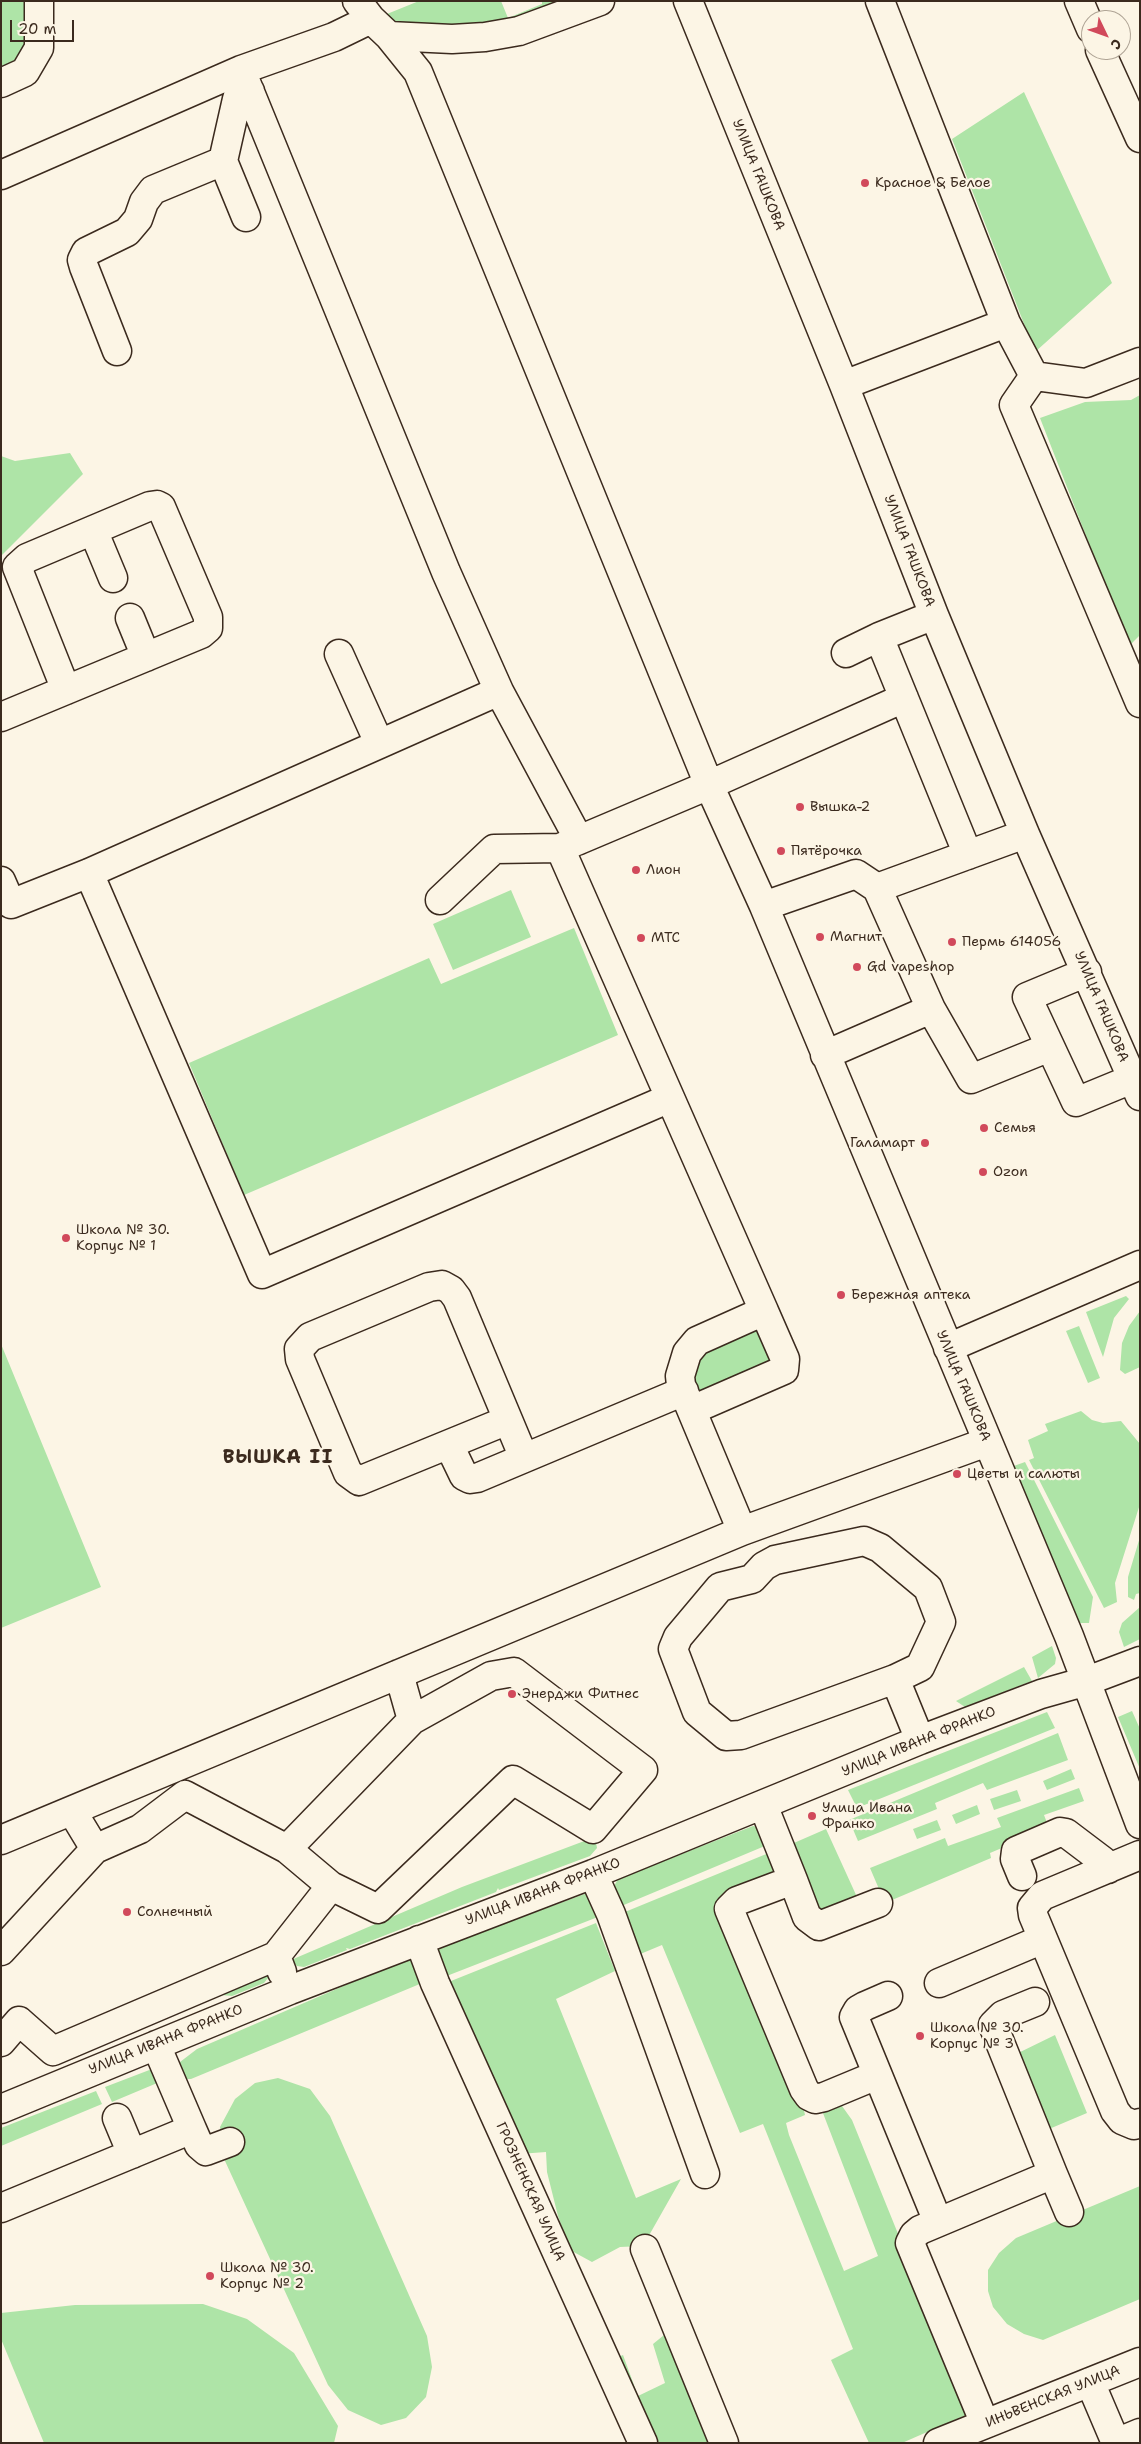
<!DOCTYPE html>
<meta charset="utf-8">
<style>
body{margin:0}
#map{position:relative;width:1141px;height:2444px;overflow:hidden;background:#fcf5e5;font-family:"Shantell Sans",sans-serif}
canvas{display:block}
.frame{position:absolute;inset:0;border:2px solid #3b2a1e;pointer-events:none}
.north{position:absolute;left:1081px;top:10px;width:50px;height:50px;box-sizing:border-box;background:#fcf5e5;border:1px solid #afa495;border-radius:50%;rotate:132deg;font-size:14px;font-weight:700;line-height:20px;text-align:center;color:#3b2a1e}
.north::after{content:'';display:block;margin:auto;width:18px;height:22px;background:#d1495b;clip-path:polygon(50% 0,100% 100%,50% 72%,0 100%)}
.scale{position:absolute;left:10px;top:20px;width:64px;height:22px;box-sizing:border-box;border:2px solid #3b2a1e;border-top:0;padding-left:6px;font-size:15px;line-height:18px;white-space:nowrap;color:#3b2a1e;-webkit-text-stroke:4px #fcf5e5;paint-order:stroke}
</style>
<div id="map">
<canvas width="1141" height="2444"></canvas>
<div class="frame"></div>
<div class="north">С</div>
<div class="scale">20 m</div>
</div>
<script>
const context = document.querySelector('canvas').getContext('2d');
context.lineJoin = 'round';
function fill(path, color) { context.fillStyle = color; context.fill(path, 'evenodd'); }
const poly = rows => new Path2D(rows.map(r => 'M' + r).join(''));
function stroke(path, color, width, dash) { context.strokeStyle = color; context.lineWidth = width; context.lineCap = dash ? 'butt' : 'round'; context.setLineDash(dash || []); context.stroke(path); }
function drawText(font, color, halo, rows, align = 'center') {
  context.font = font + ' "Shantell Sans",sans-serif'; context.lineWidth = 4.5; context.setLineDash([]); context.textBaseline = 'middle'; context.strokeStyle = halo; context.fillStyle = color; for (const [text, x, y, turn = 0] of rows) {
    context.save(); context.translate(x, y); context.rotate((+turn || 0) * Math.PI / 180); context.textAlign = isNaN(turn) ? turn : align; if (halo) context.strokeText(text, 0, 0); context.fillText(text, 0, 0); context.restore();
  }
}
const green = poly([
 [1,1,42,1,27,54,1,71],
 [419,1,501,1,508,18,542,4,542,1,585,1,479,33,399,26,382,16],
 [1024,92,1112,283,1035,352,952,139],
 [1140,395,1140,635,1129,646,1040,418,1085,402,1131,400],
 [70,453,83,474,1,556,1,456,15,461],
 [511,890,531,937,453,970,433,924],
 [574,928,618,1035,244,1195,189,1063,429,958,441,984],
 [1126,1296,1129,1299,1114,1318,1103,1357,1086,1312],
 [1140,1311,1140,1367,1125,1374,1120,1370,1122,1343,1129,1326],
 [755,1326,777,1370,699,1394,694,1380,702,1354,711,1347],
 [1079,1326,1100,1378,1088,1383,1066,1331],
 [1,1344,101,1587,1,1628],
 [1081,1411,1092,1420,1103,1423,1121,1421,1140,1444,1140,1504,1115,1583,1117,1602,1104,1608,1029,1460,1034,1458,1028,1440,1048,1431,1045,1424],
 [1025,1462,1093,1597,1089,1623,1078,1623,1066,1590,1011,1467],
 [1140,1537,1140,1593,1136,1594,1134,1600,1128,1597,1128,1577],
 [1140,1607,1140,1639,1124,1647,1119,1632,1122,1623],
 [1052,1646,1056,1658,1055,1664,1038,1678,1032,1657],
 [1024,1667,1032,1681,965,1707,956,1701],
 [1132,1711,1140,1729,1140,1769,1118,1717],
 [1047,1712,1055,1728,857,1808,848,1790],
 [1058,1733,1068,1760,987,1790,983,1783,935,1803,937,1809,858,1841,849,1820],
 [1071,1769,1075,1779,1047,1790,1043,1781],
 [1079,1788,1084,1801,1044,1815,1049,1828,990,1853,991,1858,885,1903,870,1868,945,1838,948,1846,1001,1827,997,1818],
 [1017,1790,1021,1801,994,1810,990,1799],
 [977,1805,980,1814,956,1824,952,1815],
 [937,1820,941,1830,917,1839,913,1829],
 [753,1826,759,1827,772,1843,619,1907,613,1888,618,1879],
 [826,1829,857,1897,819,1911,787,1846],
 [595,1837,597,1848,590,1856,499,1890,498,1888,496,1892,350,1949,346,1948,347,1950,304,1967,297,1966,291,1960,462,1887],
 [776,1850,780,1872,720,1901,802,2101,805,2115,786,2123,789,2135,844,2271,878,2256,821,2108,831,2103,842,2106,852,2120,907,2256,917,2296,950,2379,961,2374,975,2411,902,2443,869,2443,831,2360,853,2349,763,2124,740,2133,662,1945,638,1955,620,1914],
 [590,1892,603,1915,439,1979,437,1950,441,1947],
 [596,1923,615,1971,556,1999,636,2198,681,2179,643,2246,620,2247,592,2262,570,2250,558,2216,547,2172,546,2152,519,2154,441,1985],
 [412,1959,427,1981,191,2079,184,2079,179,2067,180,2062,197,2049,404,1960],
 [268,1970,268,1978,264,1983,232,1996,211,1994],
 [1055,2035,1087,2113,1042,2132,1010,2057],
 [152,2069,162,2081,112,2102,105,2087],
 [278,2078,310,2089,330,2116,427,2336,432,2367,426,2397,406,2418,381,2425,348,2410,328,2385,225,2161,220,2127,235,2099,255,2083],
 [96,2091,102,2104,1,2146,1,2128],
 [1140,2186,1140,2299,1043,2340,1024,2334,1007,2324,993,2307,988,2291,988,2270,999,2253,1016,2238],
 [203,2304,247,2319,294,2353,338,2426,334,2443,44,2443,1,2339,1,2313,75,2305],
 [669,2331,717,2443,648,2443,612,2360,623,2355,638,2396,665,2383,653,2344]
]);
const minor = poly([
 [688,1,844,385,934,615,1025,834,1140,1096],
 [880,1,1006,323,1034,376,1086,383,1140,362],
 [1079,1,1091,29],
 [371,19,389,36,418,72,709,785,764,906,1069,1636,1140,1824],
 [389,36,452,39,485,37,519,31,600,1],
 [1100,50,1140,138],
 [241,70,334,37,371,19,357,1],
 [1,83,25,72,39,48,39,1],
 [223,161,246,217],
 [1,175,241,70,446,572,499,691,579,840],
 [117,351,84,267,82,260,86,252,127,232,138,219,144,202,153,190,223,161,237,99,250,91],
 [1034,376,1014,405,1140,703],
 [844,385,1006,323],
 [93,530,113,578],
 [130,618,146,657],
 [879,637,968,855],
 [846,653,879,637,934,615],
 [339,654,379,743],
 [1,717,201,634,208,628,208,617,161,507,157,505,150,506,27,558,17,567,66,690],
 [89,873,262,1274,670,1098],
 [1,881,11,904,89,873,499,691],
 [877,888,931,1009],
 [440,900,494,849,560,848],
 [764,906,856,874,877,888,1025,834],
 [1087,972,1027,997,1076,1102,1132,1079],
 [825,1055,931,1009,971,1079,1050,1047],
 [948,1348,1140,1265],
 [692,1410,784,1370,785,1359,764,1311],
 [508,1420,359,1481,348,1473,300,1359,299,1349,310,1337,429,1287,442,1285,451,1290,457,1298,524,1458],
 [449,1445,464,1476,470,1479,477,1478,684,1391],
 [742,1531,681,1385,680,1376,687,1353,697,1341,764,1311,560,848,709,785,904,698],
 [895,1679,920,1667,941,1622,928,1588,880,1548,864,1541,775,1560,764,1566,752,1579,720,1587,678,1637,673,1649,697,1712,726,1736,741,1735,895,1679,920,1740],
 [763,1805,793,1880],
 [1,1840,742,1531,987,1442],
 [95,1849,140,1829,185,1795,287,1849,331,1886,378,1909,513,1780,593,1829,643,1770,514,1672,491,1676,412,1720],
 [287,1849,412,1720,399,1674],
 [1140,1855,1042,1896,1032,1908,1033,1915,1115,2111,1122,2120,1134,2125,1140,2123],
 [593,1874,611,1914,705,2174],
 [1022,1876,1015,1859,1016,1851,1060,1832,1066,1833,1103,1861,1108,1869],
 [419,1940,435,1983,643,2443],
 [1,1951,95,1849,72,1811],
 [282,1972,276,1956,331,1886],
 [939,1983,1043,1939],
 [888,1996,865,2006,858,2010,854,2017,938,2222],
 [1035,2002,1003,2015,993,2025,1053,2174],
 [1,2042,19,2021,53,2051,276,1956],
 [877,2075,824,2097,815,2099,809,2096,804,2089,729,1909,737,1901,793,1880,807,1917,819,1926,878,1903],
 [1,2109,290,1990,593,1874,920,1740,1041,1694,1087,1681,1140,1661],
 [117,2118,132,2154],
 [192,2129,199,2145,206,2151,230,2142],
 [1,2208,192,2129,156,2045],
 [645,2249,724,2443],
 [1090,2382,1116,2443],
 [985,2424,910,2243,914,2235,920,2230,1053,2174,1069,2212],
 [938,2443,1140,2362],
 [1116,2443,1140,2433]
]);
const markers = [
 [865,183,5,"#d1495b"],
 [800,807,5,"#d1495b"],
 [781,851,5,"#d1495b"],
 [636,870,5,"#d1495b"],
 [820,937,5,"#d1495b"],
 [641,938,5,"#d1495b"],
 [952,942,5,"#d1495b"],
 [857,967,5,"#d1495b"],
 [984,1128,5,"#d1495b"],
 [925,1143,5,"#d1495b"],
 [983,1172,5,"#d1495b"],
 [66,1238,5,"#d1495b"],
 [841,1295,5,"#d1495b"],
 [957,1474,5,"#d1495b"],
 [512,1694,5,"#d1495b"],
 [812,1816,5,"#d1495b"],
 [127,1912,5,"#d1495b"],
 [920,2036,5,"#d1495b"],
 [210,2276,5,"#d1495b"]
];
const streetNames = [
 ["УЛИЦА ГАШКОВА",758,175,68],
 ["УЛИЦА ГАШКОВА",909,551,69],
 ["УЛИЦА ГАШКОВА",1101,1007,67],
 ["УЛИЦА ГАШКОВА",963,1386,67],
 ["УЛИЦА ИВАНА ФРАНКО",919,1742,-22],
 ["УЛИЦА ИВАНА ФРАНКО",543,1892,-21],
 ["УЛИЦА ИВАНА ФРАНКО",166,2040,-22],
 ["ГРОЗНЕНСКАЯ УЛИЦА",530,2192,66],
 ["ИНЬВЕНСКАЯ УЛИЦА",1053,2397,-22]
];
const poiNames = [
 ["Красное & Белое",875,183],
 ["Вышка-2",810,807],
 ["Пятёрочка",791,851],
 ["Лион",646,870],
 ["Магнит",830,937],
 ["МТС",651,938],
 ["Пермь 614056",962,942],
 ["Gd vapeshop",867,967],
 ["Семья",994,1128],
 ["Галамарт",915,1143,"right"],
 ["Ozon",993,1172],
 ["Школа № 30.",76,1230],
 ["Корпус № 1",76,1246],
 ["Бережная аптека",851,1295],
 ["Цветы и салюты",967,1474],
 ["Энерджи Фитнес",522,1694],
 ["Улица Ивана",822,1808],
 ["Франко",822,1824],
 ["Солнечный",137,1912],
 ["Школа № 30.",930,2028],
 ["Корпус № 3",930,2044],
 ["Школа № 30.",220,2268],
 ["Корпус № 2",220,2284]
];
const districtNames = [
 ["ВЫШКА II",278,1458]
];
fill(green, '#aee4a7');
stroke(minor, '#3b2a1e', 31);
stroke(minor, '#fcf5e5', 28);
for (const [x, y, r, color] of markers) { const dot = new Path2D(); dot.arc(x, y, r, 0, 2 * Math.PI); context.fillStyle = color; context.fill(dot); stroke(dot, '#fcf5e5', 2); }
drawText('14px', '#3b2a1e', '#fcf5e5', streetNames);
drawText('14px', '#3b2a1e', '#fcf5e5', poiNames, 'left');
context.letterSpacing = '1px';
drawText('bold 19px', '#3b2a1e', '#fcf5e5', districtNames);
context.letterSpacing = '0px';
</script>
